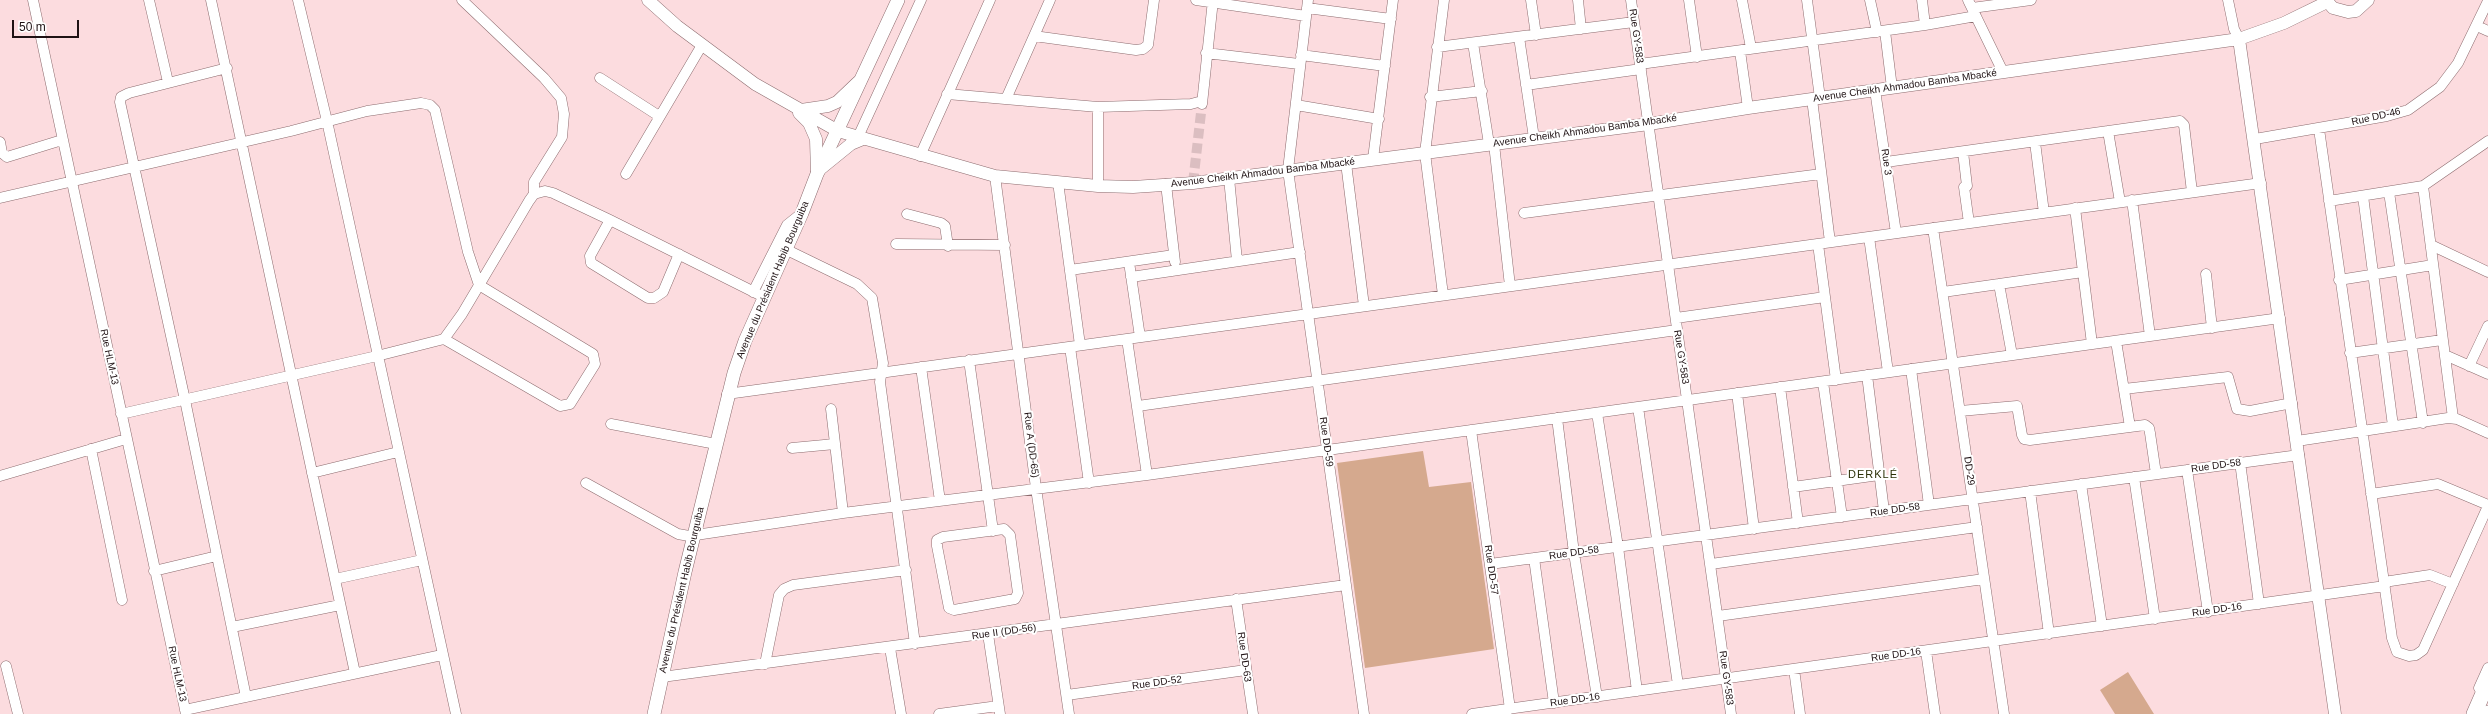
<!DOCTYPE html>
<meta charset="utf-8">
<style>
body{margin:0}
#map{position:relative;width:2488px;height:714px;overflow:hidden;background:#fcdcdf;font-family:Arial,sans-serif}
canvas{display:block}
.scale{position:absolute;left:12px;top:20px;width:67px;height:18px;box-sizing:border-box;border:2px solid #1f1214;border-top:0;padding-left:5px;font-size:12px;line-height:14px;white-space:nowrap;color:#1f1214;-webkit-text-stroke:3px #fff;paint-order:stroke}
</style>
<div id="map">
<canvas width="2488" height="714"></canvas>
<div class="scale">50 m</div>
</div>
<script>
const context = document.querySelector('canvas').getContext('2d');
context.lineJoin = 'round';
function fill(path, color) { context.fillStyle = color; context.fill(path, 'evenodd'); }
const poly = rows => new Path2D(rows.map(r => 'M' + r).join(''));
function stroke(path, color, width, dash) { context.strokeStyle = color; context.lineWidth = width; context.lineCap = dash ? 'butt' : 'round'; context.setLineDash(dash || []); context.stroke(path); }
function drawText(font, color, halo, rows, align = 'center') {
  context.font = font + ' Arial,sans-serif'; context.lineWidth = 4; context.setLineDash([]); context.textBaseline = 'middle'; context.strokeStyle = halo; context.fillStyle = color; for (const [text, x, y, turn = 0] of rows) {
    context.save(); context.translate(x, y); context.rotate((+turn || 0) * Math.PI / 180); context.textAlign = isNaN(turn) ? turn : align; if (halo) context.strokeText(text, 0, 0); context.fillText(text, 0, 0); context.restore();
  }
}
const green = poly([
 [1423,451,1429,487,1471,482,1494,649,1365,668,1337,463],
 [2128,672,2154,714,2115,714,2100,690]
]);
const minorTunnel = poly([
 [1193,183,1202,104]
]);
const minor = poly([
 [33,0,186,714],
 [149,0,168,82],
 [211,0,355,673],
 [298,0,327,121,456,714],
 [462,0,544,78,561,98,564,114,562,137,534,182,534,194],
 [1196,0,1306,16],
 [1308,0,1288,170,1364,714],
 [1531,0,1536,35],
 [1578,0,1581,29],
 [1631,0,1731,714],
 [1689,0,1697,57],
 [1742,0,1751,48],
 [1807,0,1820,98],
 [1870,0,1877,32],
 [1922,0,1925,25],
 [1968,0,2003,72],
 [2228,0,2234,29,2239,39],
 [1307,8,1391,19],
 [1972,8,2031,0],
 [2477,26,2488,31],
 [1885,31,1892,88],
 [1034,36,1136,50,1143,49,1148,45,1154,0],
 [1519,37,1534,138],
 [1473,43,1489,144],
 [1437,47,1634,22],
 [1740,51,1748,108],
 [1206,53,1299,64],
 [1301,55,1385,66],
 [1640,64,1925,25,1976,16],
 [227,68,129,93,121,97,120,102,185,400,246,697],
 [600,78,659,116],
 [1526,85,1641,69],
 [1875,90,1896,233],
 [947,94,1098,107,1191,104,1202,101],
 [1430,97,1482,91],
 [1006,99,1050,0],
 [1812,99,1830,242],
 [1202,104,1213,0],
 [1296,105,1379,119],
 [1098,107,1098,186],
 [2319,129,2392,638,2397,652,2409,656,2416,655,2423,650,2488,506],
 [2108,131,2120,202],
 [858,137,921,0],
 [2255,139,2387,116,2408,110,2440,87,2458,63,2488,1],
 [0,142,2,153,7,157,62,140],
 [2035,142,2044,213],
 [1494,144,1510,286],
 [1963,152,1967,186],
 [920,156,990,0],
 [1373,159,1393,0],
 [1886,162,2180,121,2184,125,2192,192],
 [1346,163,1364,306],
 [626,174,702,45],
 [995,176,1036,488,1069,714],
 [1229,178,1237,261],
 [1058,182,1080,345],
 [1166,184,1175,262],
 [2423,186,2453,418],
 [1964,187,1969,223],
 [2389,192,2423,423],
 [2363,196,2393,426],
 [0,198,291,131,367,111,421,103,430,105,435,110,468,252,479,285,593,354,595,364,570,404,560,406,444,339],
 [2132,200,2150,336],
 [2329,201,2423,186,2488,141],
 [2075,208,2092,344],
 [1524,213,1821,174],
 [907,214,941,223,945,226,948,246],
 [610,220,590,256,591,263,648,298,654,298,663,292,679,254],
 [1933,228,2004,714],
 [1869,237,1888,372],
 [896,244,1005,245],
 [1818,244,1836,380],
 [2431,245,2488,272],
 [785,249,857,284,872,298,883,363,880,382,915,644],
 [1129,262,1140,337],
 [1070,270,1174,255],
 [2206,274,2212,328],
 [1131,277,1300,252],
 [2339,280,2433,265],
 [1999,284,2012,355],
 [753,292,787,225,802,213],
 [1943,292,2083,272],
 [1443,295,1425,153,1444,0],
 [1676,318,1825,297],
 [1127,339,1147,475],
 [2116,341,2130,427],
 [1070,347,1089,483],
 [2350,353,2442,340],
 [2445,355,2488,374],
 [969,360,993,531],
 [2469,366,2488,326],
 [921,367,940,501],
 [1911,369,1929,505],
 [1867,375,1884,511],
 [1823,382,1842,517],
 [1780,387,1798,523],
 [2124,389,2228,377,2237,409,2250,411,2292,403],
 [1737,393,1754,529],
 [727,394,2261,183],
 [1138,406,1677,330],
 [1638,407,1678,685],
 [831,409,843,513],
 [1960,411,2017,406,2022,435,2024,439,2030,440,2145,425,2149,428,2150,433,2156,474],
 [1597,413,1618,547,1637,691],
 [121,414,377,356,444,339,462,314,529,201,534,194,545,191,553,193,610,220,764,297],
 [1557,418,1574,553,1597,697],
 [611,424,716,444],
 [1471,430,1510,709],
 [2297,441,2448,418,2457,419,2488,433],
 [792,448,835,444],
 [91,449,122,600],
 [2240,462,2259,604],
 [2187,470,2208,612],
 [312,473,398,452],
 [0,476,126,439],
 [2134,477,2155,619],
 [586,483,678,534,689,536,843,513,1147,475,2280,318],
 [2081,484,2102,626],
 [1793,487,1879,475],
 [2030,491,2049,634],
 [2371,494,2438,484,2488,505],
 [1004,529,1010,535,1018,593,1015,599,954,610,949,608,937,546,937,540,943,537,1004,529],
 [1534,558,1554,703],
 [1490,564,2299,455],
 [1711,564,1977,527],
 [154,571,217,556],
 [335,579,422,560],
 [2384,582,2430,575,2453,584],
 [1236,599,1253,714],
 [1718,616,1984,579],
 [232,627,340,605],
 [988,634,1000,714],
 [890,648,901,714],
 [1926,651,1935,714],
 [765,664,779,595,784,589,793,585,906,570],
 [6,666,18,714],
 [1794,669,1800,714],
 [662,677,1346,585],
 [2479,688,2488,668],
 [1067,695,1246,670],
 [185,710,442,655],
 [939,714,998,706],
 [1472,714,2385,586]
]);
const tertiary = poly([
 [648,0,677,26,755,84,838,131,995,176,1098,186,1133,187,1193,183,1649,124,1748,108,2239,39,2284,23,2327,2],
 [2326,0,2333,8,2348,12,2356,11,2368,0],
 [2239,39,2335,714],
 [801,110,828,106,837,102,858,82],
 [799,113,809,123,816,139,817,174],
 [819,170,851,144,863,139]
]);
const secondary = poly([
 [654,714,685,572,734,373,745,341,802,213,817,174,898,0],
 [2487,714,2488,712]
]);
const primary = poly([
 [2474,714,2488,682]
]);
const streetNames = [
 ["Rue GY-583",1636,36,82],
 ["Avenue Cheikh Ahmadou Bamba Mbacké",1905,86,-8],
 ["Rue DD-46",2376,117,-13],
 ["Avenue Cheikh Ahmadou Bamba Mbacké",1585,131,-8],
 ["Rue 3",1886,162,82],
 ["Avenue Cheikh Ahmadou Bamba Mbacké",1263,173,-7],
 ["Avenue du Président Habib Bourguiba",773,280,-67],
 ["Rue HLM-13",109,357,78],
 ["Rue GY-583",1681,357,81],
 ["Rue DD-59",1326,442,82],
 ["Rue A (DD-65)",1031,445,83],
 ["Rue DD-58",2216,466,-8],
 ["DD-29",1969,471,82],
 ["Rue DD-58",1895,510,-8],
 ["Rue DD-58",1574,553,-8],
 ["Rue DD-57",1491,570,82],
 ["Avenue du Président Habib Bourguiba",682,590,-77],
 ["Rue DD-16",2217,610,-8],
 ["Rue II (DD-56)",1004,632,-8],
 ["Rue DD-16",1896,655,-8],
 ["Rue DD-63",1244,657,82],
 ["Rue HLM-13",177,674,78],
 ["Rue GY-583",1726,678,82],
 ["Rue DD-52",1157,683,-8],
 ["Rue DD-16",1575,700,-8]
];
const neighbourhoodNames = [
 ["DERKLÉ",1873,475]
];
fill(green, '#d5a98e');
stroke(minorTunnel, '#dbbec1', 10, [10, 5]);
stroke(minor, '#8d6c6f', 11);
stroke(tertiary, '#8d6c6f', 13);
stroke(secondary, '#8d6c6f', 14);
stroke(primary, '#8d6c6f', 16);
stroke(minor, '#fff', 10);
stroke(tertiary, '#fff', 12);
stroke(secondary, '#fff', 13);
stroke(primary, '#fff', 15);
drawText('10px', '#1f1214', '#fff', streetNames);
context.letterSpacing = '1px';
drawText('11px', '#2b2f06', '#fff', neighbourhoodNames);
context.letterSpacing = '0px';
</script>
